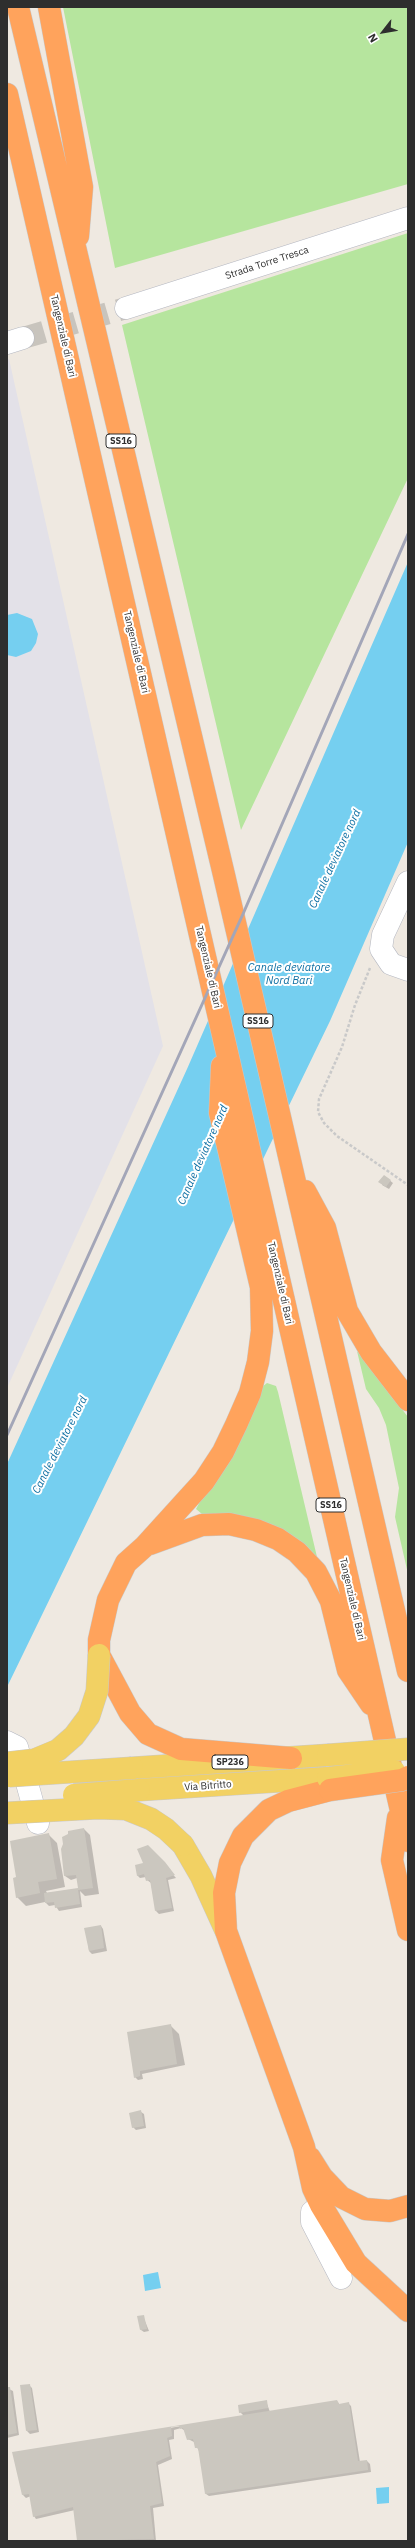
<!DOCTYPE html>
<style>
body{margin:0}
#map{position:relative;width:415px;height:2548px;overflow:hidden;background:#efe9e1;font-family:"IBM Plex Sans",sans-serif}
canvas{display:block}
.frame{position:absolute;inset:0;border:8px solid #2e2e2e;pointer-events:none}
.north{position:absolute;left:363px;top:12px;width:40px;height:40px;-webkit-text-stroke:3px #fff;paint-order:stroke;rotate:239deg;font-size:11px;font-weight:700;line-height:16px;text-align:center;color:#2e2e2e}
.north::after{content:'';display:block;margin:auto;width:14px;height:18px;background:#2e2e2e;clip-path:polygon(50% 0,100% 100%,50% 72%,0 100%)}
</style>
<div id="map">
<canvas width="415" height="2548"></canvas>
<div class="frame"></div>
<div class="north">N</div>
</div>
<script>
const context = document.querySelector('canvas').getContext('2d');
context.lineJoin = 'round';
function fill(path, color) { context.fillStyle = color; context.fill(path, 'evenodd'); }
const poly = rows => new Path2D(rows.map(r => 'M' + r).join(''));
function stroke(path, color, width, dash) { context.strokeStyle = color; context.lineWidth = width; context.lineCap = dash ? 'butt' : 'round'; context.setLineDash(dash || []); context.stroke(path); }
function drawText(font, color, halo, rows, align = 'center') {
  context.font = font + ' "IBM Plex Sans",sans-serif'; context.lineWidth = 4; context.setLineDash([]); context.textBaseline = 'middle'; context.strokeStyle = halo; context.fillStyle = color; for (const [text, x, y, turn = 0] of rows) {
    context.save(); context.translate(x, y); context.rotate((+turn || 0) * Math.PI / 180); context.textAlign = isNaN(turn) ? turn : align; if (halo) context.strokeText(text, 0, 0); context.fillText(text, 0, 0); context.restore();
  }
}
const industrial = poly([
 [9,359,163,1046,7,1388,7,360]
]);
const green = poly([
 [63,7,408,7,408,184,115,268],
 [408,233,408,478,241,830,122,325],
 [357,1351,408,1417,408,1574,395,1517,399,1488,386,1425,379,1408,366,1389],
 [267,1383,276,1386,278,1392,317,1557,202,1514,196,1509,262,1387]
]);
const water = poly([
 [408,562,408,842,330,1021,7,1687,7,1464,187,1069],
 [17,613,32,619,38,634,36,643,31,651,16,657,7,655,7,615],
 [158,2272,161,2288,145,2291,143,2275],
 [389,2487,389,2503,377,2504,376,2488]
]);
const shadow = poly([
 [384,1176,393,1183,389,1189,382,1185],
 [84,1829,90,1835,99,1894,85,1896,80,1891,82,1907,59,1911,55,1905,49,1906,45,1902,26,1906,17,1897,17,1878,48,1834,57,1843,65,1887,46,1891,47,1893,79,1889,77,1878,71,1880,65,1876,62,1850],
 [151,1849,176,1878,168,1880,174,1911,159,1914,156,1911,151,1883,147,1880,146,1877,140,1878,137,1875],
 [101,1926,103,1929,107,1951,92,1954,89,1951,86,1929],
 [170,2025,179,2034,185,2065,142,2074,143,2079,138,2080,135,2077],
 [141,2112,144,2114,146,2128,136,2130,133,2127],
 [143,2316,149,2331,144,2332,141,2330],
 [29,2385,32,2388,39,2432,30,2434,27,2431],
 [7,2388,13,2391,19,2435,7,2438],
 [266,2401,270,2412,337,2401,340,2405,348,2403,351,2406,360,2462,367,2461,370,2464,371,2472,209,2496,206,2494,199,2451,194,2442,188,2439,185,2431,181,2428,174,2430,174,2439,169,2440,172,2459,158,2465,164,2506,153,2508,156,2541,78,2541,75,2510,36,2519,34,2516,31,2496,26,2498,23,2495,14,2453,244,2416,240,2412]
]);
const building = poly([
 [384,1175,391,1180,386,1187,378,1182],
 [84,1828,93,1888,78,1890,80,1904,55,1908,54,1902,45,1903,44,1893,78,1888,76,1875,64,1876,61,1849,63,1844,62,1837,68,1834,68,1831],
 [49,1833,57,1879,38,1882,40,1893,16,1898,13,1878,16,1877,10,1841],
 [148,1845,165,1862,175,1875,166,1878,172,1908,155,1911,150,1880,146,1881,144,1874,137,1876,135,1865,143,1863,137,1849],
 [101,1925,104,1948,89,1951,84,1928],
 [171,2024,177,2064,140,2071,140,2076,134,2078,127,2032],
 [141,2110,144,2126,132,2128,129,2113],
 [144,2315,147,2329,140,2330,137,2316],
 [30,2384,37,2430,26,2431,20,2385],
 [7,2387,10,2387,17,2433,7,2435],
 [267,2400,268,2408,239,2413,238,2405],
 [337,2400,339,2404,349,2402,358,2461,367,2460,368,2470,205,2494,198,2448,195,2448,193,2439,187,2440,183,2428,180,2429,179,2426,171,2427,172,2436,167,2438,170,2456,156,2462,162,2503,150,2506,154,2539,77,2541,73,2507,33,2517,29,2494,22,2495,12,2452]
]);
const minorTunnel = poly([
 [23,338,126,308]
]);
const path = poly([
 [370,968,355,1005,342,1047,319,1099,318,1112,324,1123,337,1136,408,1185]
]);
const minor = poly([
 [126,308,408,218],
 [7,343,23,338],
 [408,882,383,935,381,949,391,964,408,970],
 [7,1742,17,1747,38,1823],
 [321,2205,312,2212,312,2222,341,2278]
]);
const major = poly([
 [132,1768,328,1755],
 [139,1790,328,1778],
 [183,1845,201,1876,225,1929]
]);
const highway = poly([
 [18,7,224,875,408,1671],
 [49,7,82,187,78,236],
 [7,94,408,1841],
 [222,1066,220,1113,261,1287,262,1331,258,1362,250,1393,236,1425,223,1452,204,1481,145,1546,126,1563,108,1600,99,1640,99,1655,130,1713,148,1734,181,1749,291,1758],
 [305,1191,325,1228,347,1311,371,1352,408,1400],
 [150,1544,202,1525,229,1524,256,1530,278,1539,297,1552,316,1572,331,1601,348,1670,371,1704],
 [330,1790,288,1801,269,1810,243,1836,230,1863,224,1893,226,1931,304,2147,313,2188,321,2205,356,2263,408,2311],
 [398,1818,392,1860,408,1930],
 [310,2158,322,2177,341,2197,365,2209,390,2211,408,2206]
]);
const rail = poly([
 [7,1435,243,914,408,534]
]);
const majorBridge = poly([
 [328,1755,408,1749],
 [7,1763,34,1760,58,1750,74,1736,89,1716,97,1691,99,1655],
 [9,1776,132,1768],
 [328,1778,394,1771],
 [74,1795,139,1790],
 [7,1813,98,1808,126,1809,151,1819,166,1829,183,1845]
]);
const highwayBridge = poly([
 [330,1790,402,1780,408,1777]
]);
const shields = [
 [121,441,30],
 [258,1021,30],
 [331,1505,30],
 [230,1762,36]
];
const shieldNames = [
 ["SS16",121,441],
 ["SS16",258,1021],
 ["SS16",331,1505],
 ["SP236",230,1762]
];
const streetNames = [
 ["Strada Torre Tresca",267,263,-18],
 ["Tangenziale di Bari",63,336,77],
 ["Tangenziale di Bari",136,652,77],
 ["Tangenziale di Bari",208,967,77],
 ["Tangenziale di Bari",280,1283,77],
 ["Tangenziale di Bari",352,1599,77],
 ["Via Bitritto",208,1786,-4]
];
const waterNames = [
 ["Canale deviatore nord",335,859,-65],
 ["Canale deviatore",289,968],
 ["Nord Bari",289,981],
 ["Canale deviatore nord",203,1155,-66],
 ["Canale deviatore nord",60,1445,-63]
];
fill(industrial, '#e3e1e8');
fill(green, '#b6e59e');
fill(water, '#75cff0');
fill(shadow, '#0003');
fill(building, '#cbc7bf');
stroke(minorTunnel, '#c8c4bd', 22, [22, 11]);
stroke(minor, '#b4b7c1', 23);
stroke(major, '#c9c9c9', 23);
stroke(highway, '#c9c9c9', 23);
stroke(path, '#c9c9c9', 2.5, [3, 2]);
stroke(minor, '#fff', 22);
stroke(major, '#f2d163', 22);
stroke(highway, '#ffa35c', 22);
stroke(rail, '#a3a6b8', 3);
stroke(majorBridge, '#c9c9c9', 23, []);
stroke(highwayBridge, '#c9c9c9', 23, []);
stroke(majorBridge, '#f2d163', 22);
stroke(highwayBridge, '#ffa35c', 22);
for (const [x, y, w] of shields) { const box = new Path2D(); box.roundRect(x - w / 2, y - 7, w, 14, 3); context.fillStyle = '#fff'; context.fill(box); stroke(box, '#2e2e2e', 1); }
drawText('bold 9px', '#2e2e2e', null, shieldNames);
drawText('10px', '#2e2e2e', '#fff', streetNames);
drawText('italic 11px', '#0d6fa3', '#fff', waterNames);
</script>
